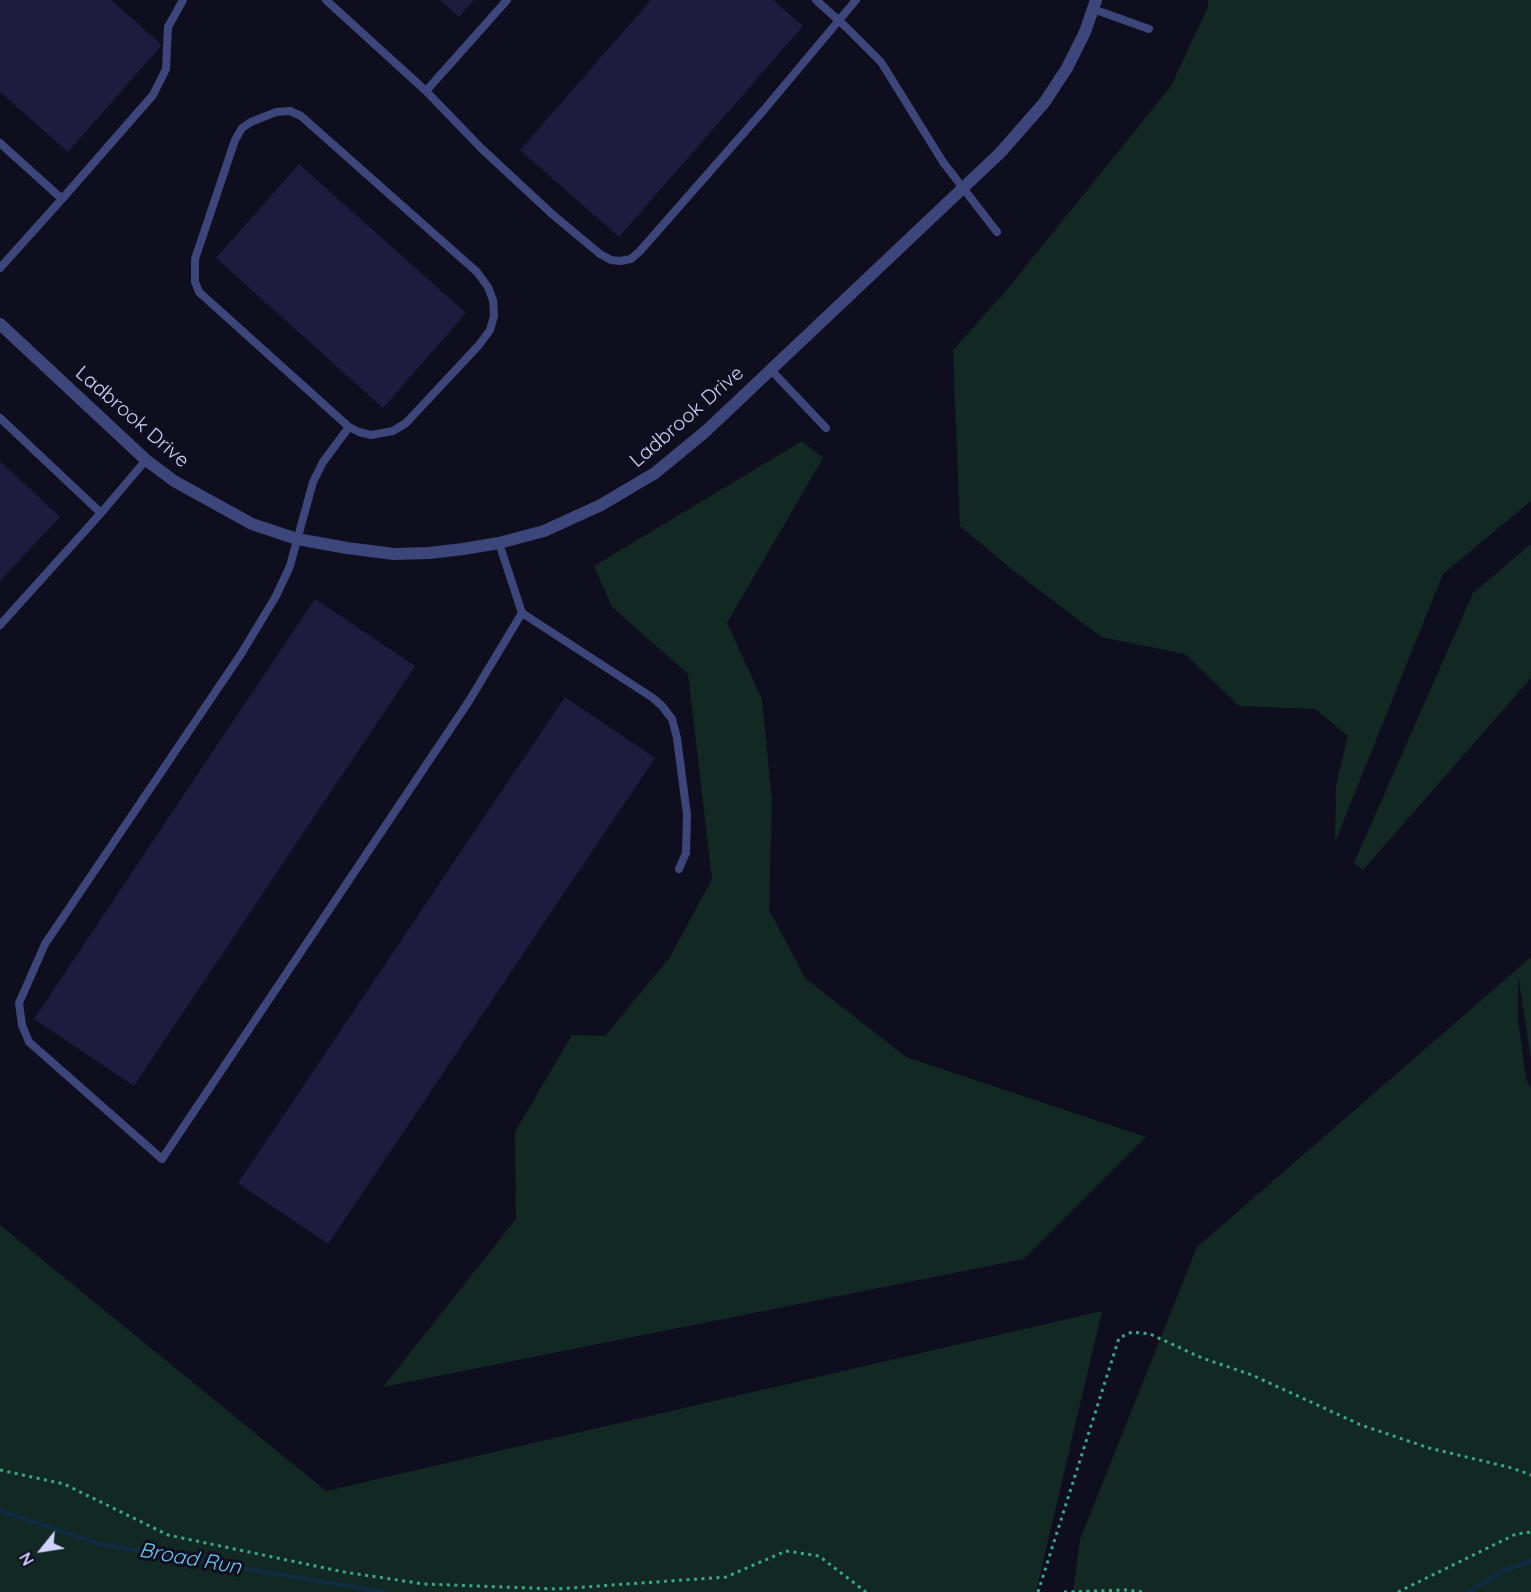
<!DOCTYPE html>
<style>
body{margin:0}
#map{position:relative;width:1531px;height:1592px;overflow:hidden;background:#0e0e1f;font-family:Quicksand,sans-serif}
canvas{display:block}
.north{position:absolute;left:12px;top:1520px;width:60px;height:60px;-webkit-text-stroke:4px #0e0e1f;paint-order:stroke;rotate:240deg;font-size:16px;font-weight:700;line-height:24px;text-align:center;color:#d0d3fb}
.north::after{content:'';display:block;margin:auto;width:21px;height:27px;background:#d0d3fb;clip-path:polygon(50% 0,100% 100%,50% 72%,0 100%)}
</style>
<div id="map">
<canvas width="1531" height="1592"></canvas>
<div class="north">N</div>
</div>
<script>
const context = document.querySelector('canvas').getContext('2d');
context.lineJoin = 'round';
function fill(path, color) { context.fillStyle = color; context.fill(path, 'evenodd'); }
const poly = rows => new Path2D(rows.map(r => 'M' + r).join(''));
function stroke(path, color, width, dash) { context.strokeStyle = color; context.lineWidth = width; context.lineCap = dash ? 'butt' : 'round'; context.setLineDash(dash || []); context.stroke(path); }
function drawText(font, color, halo, rows, align = 'center') {
  context.font = font + ' Quicksand,sans-serif'; context.lineWidth = 6; context.setLineDash([]); context.textBaseline = 'middle'; context.strokeStyle = halo; context.fillStyle = color; for (const [text, x, y, turn = 0] of rows) {
    context.save(); context.translate(x, y); context.rotate((+turn || 0) * Math.PI / 180); context.textAlign = isNaN(turn) ? turn : align; if (halo) context.strokeText(text, 0, 0); context.fillText(text, 0, 0); context.restore();
  }
}
const green = poly([
 [1208,0,1531,0,1531,501,1443,574,1335,842,1336,785,1348,736,1315,709,1239,706,1185,654,1101,637,1010,568,960,526,953,350,1005,292,1171,86,1208,7],
 [802,441,823,458,727,623,762,699,772,800,769,910,805,978,906,1057,1146,1137,1024,1259,383,1387,516,1219,515,1132,572,1035,605,1036,670,957,712,879,688,674,612,607,594,566],
 [1531,544,1531,678,1363,870,1354,863,1473,593],
 [1531,957,1531,1060,1518,975,1518,1020,1526,1079,1531,1088,1531,1592,1073,1592,1080,1539,1197,1247],
 [0,1225,326,1491,1102,1311,1036,1592,0,1592]
]);
const stream = poly([
 [0,1511,99,1544,384,1592],
 [1468,1592,1505,1570,1531,1561]
]);
const building = poly([
 [0,0,111,0,161,44,161,46,68,152,0,92],
 [440,0,474,0,459,17],
 [651,0,773,0,803,26,619,237,520,150],
 [299,164,466,313,383,408,216,258],
 [0,461,60,517,0,581],
 [315,599,415,666,134,1086,34,1019],
 [565,697,655,758,328,1244,238,1183]
]);
const path = poly([
 [0,1470,64,1484,168,1535,344,1572,424,1584,556,1589,726,1577,786,1551,819,1556,866,1592],
 [1038,1592,1119,1338,1132,1332,1150,1334,1202,1358,1252,1375,1361,1425,1429,1448,1512,1468,1531,1475],
 [1064,1592,1127,1590,1143,1592],
 [1398,1592,1516,1534,1531,1532]
]);
const lane = poly([
 [326,0,426,91,481,148,552,214,600,254,611,260,620,261,631,259,640,251,763,111,856,0],
 [816,0,847,28,881,62,943,162,997,232],
 [1093,9,1149,29],
 [426,91,507,0],
 [290,111,301,116,477,272,488,287,493,300,494,316,490,330,479,345,406,423,393,431,371,435,359,432,349,427,199,292,195,282,195,259,235,140,242,128,251,122,276,112,290,111],
 [0,143,62,199,0,268],
 [62,199,153,95,166,69,168,27,183,0],
 [771,370,826,428],
 [0,418,101,513],
 [349,427,323,462,313,482,290,566,276,596,241,654,45,944,19,1003,22,1025,29,1042,162,1159,469,701,522,613],
 [499,543,522,613,653,698,662,706,672,719,677,738,687,815,686,853,679,869],
 [0,625,101,513,146,460]
]);
const street = poly([
 [0,324,146,460,174,481,252,524,297,539,347,548,394,554,429,553,463,549,499,543,544,531,601,505,655,473,706,431,1000,153,1044,103,1067,68,1085,32,1096,0]
]);
const streetNames = [
 ["Ladbrook Drive",132,417,41],
 ["Ladbrook Drive",687,417,-41]
];
const waterNames = [
 ["Broad Run",190,1559,10]
];
fill(green, '#122823');
stroke(stream, '#112c40', 4.5);
fill(building, '#1d1c3e');
stroke(path, '#38a78c', 3, [3, 4.5]);
stroke(lane, '#3d467a', 8);
stroke(street, '#3d467a', 12);
drawText('20px', '#d0d3fb', '#0e0e1f', streetNames);
drawText('italic 21px', '#67caf2', '#0e0e1f', waterNames);
</script>
